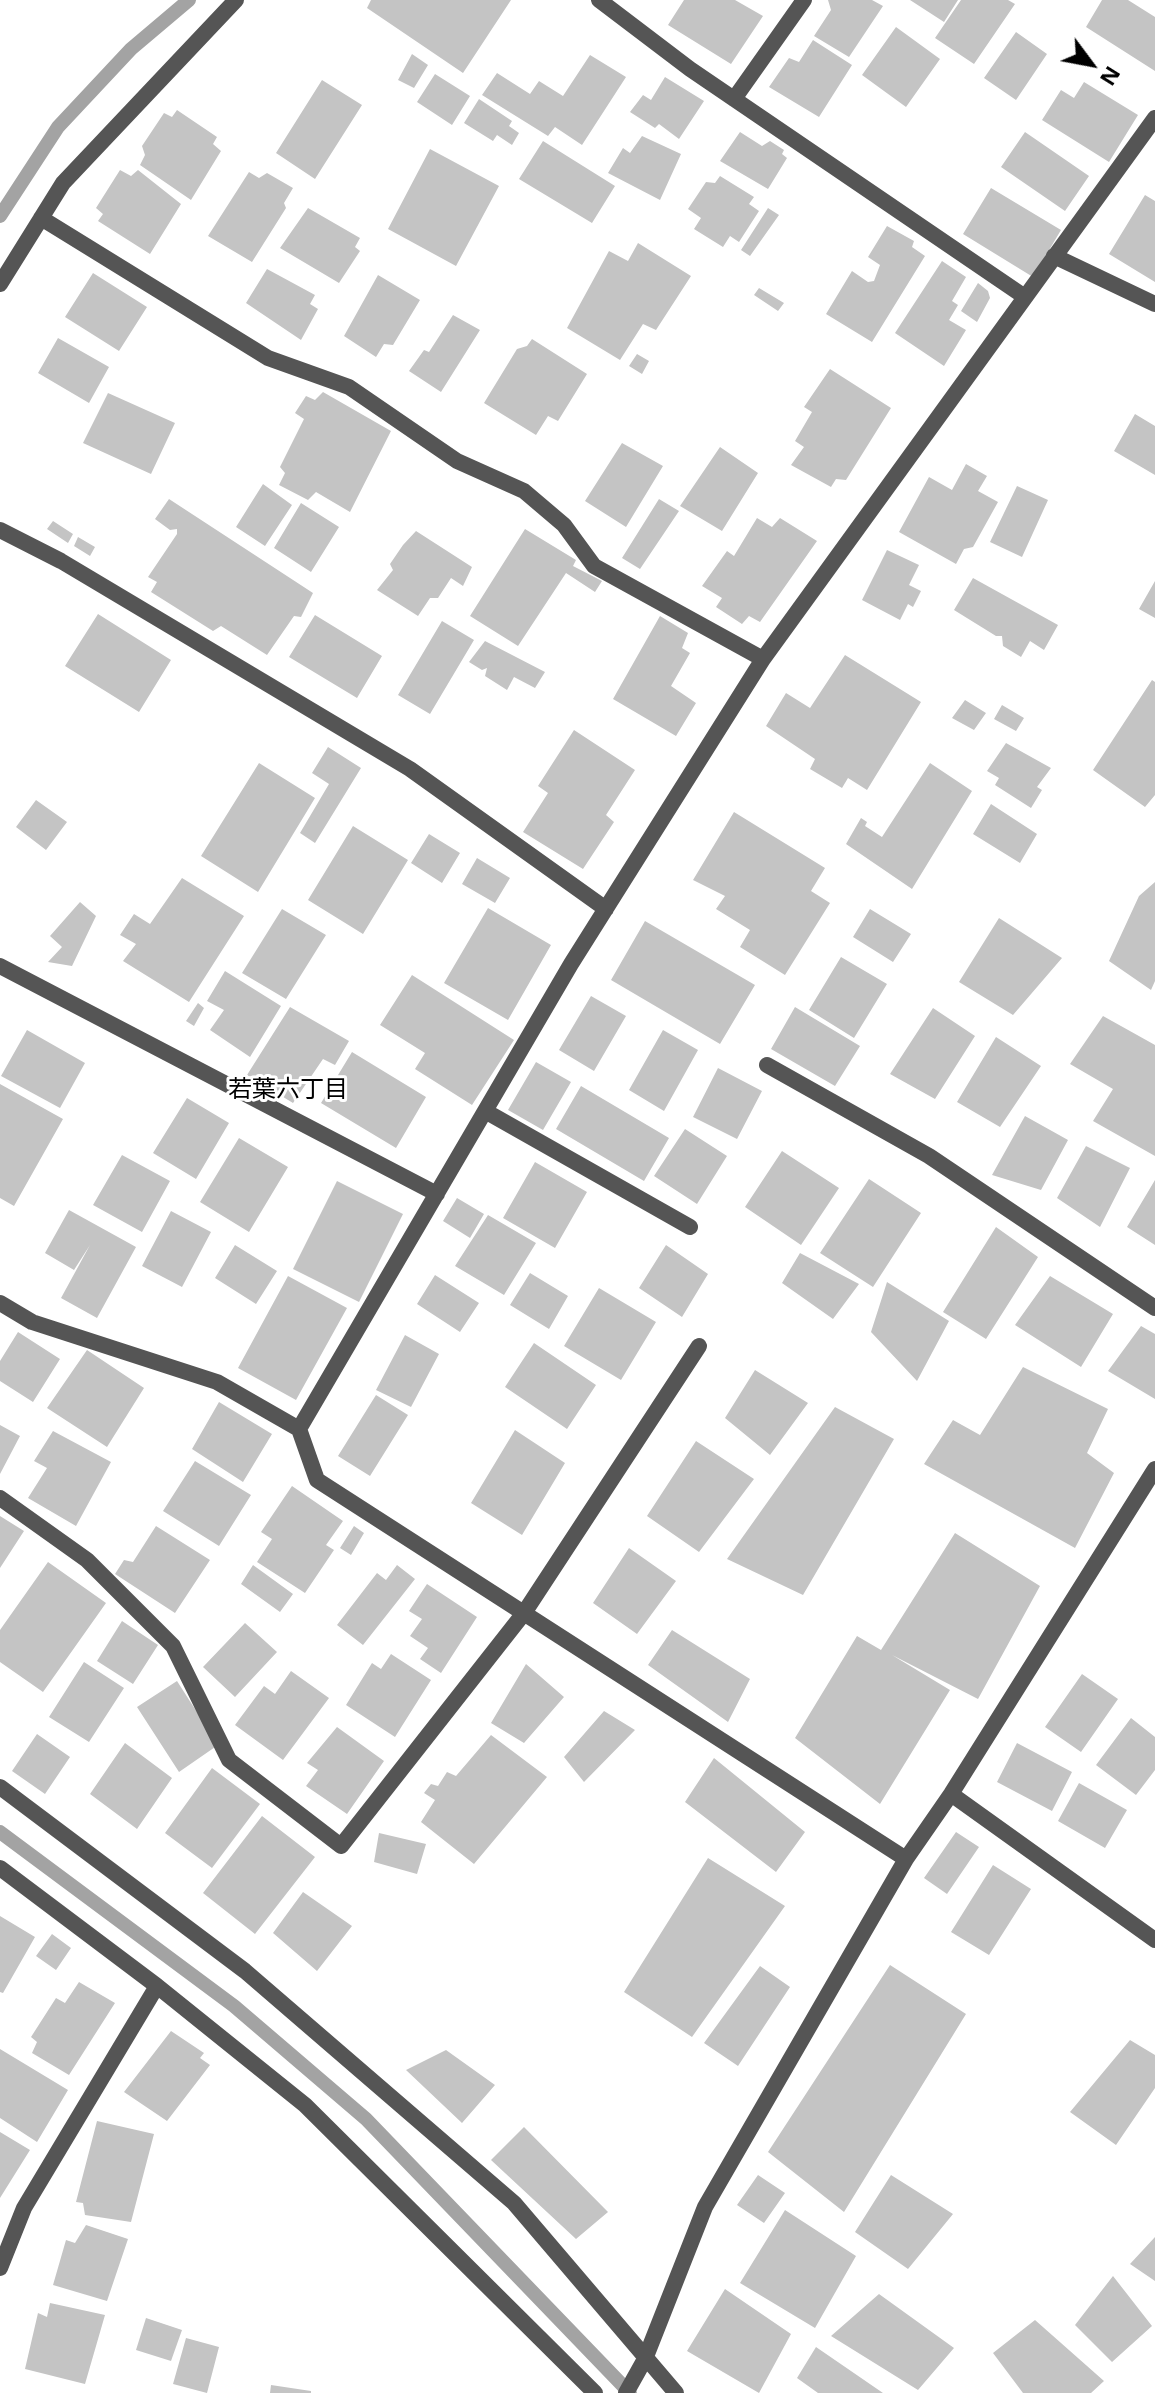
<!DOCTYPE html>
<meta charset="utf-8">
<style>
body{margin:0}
#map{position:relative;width:1155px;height:2393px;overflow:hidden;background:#fff;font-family:"Noto Sans",sans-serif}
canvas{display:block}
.north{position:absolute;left:1051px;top:24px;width:80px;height:80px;-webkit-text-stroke:6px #fff;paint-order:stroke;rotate:122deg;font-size:22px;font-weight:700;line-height:32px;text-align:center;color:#000}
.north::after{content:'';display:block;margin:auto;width:28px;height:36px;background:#000;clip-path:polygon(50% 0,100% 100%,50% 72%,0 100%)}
</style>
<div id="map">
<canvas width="1155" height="2393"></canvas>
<div class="north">N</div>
</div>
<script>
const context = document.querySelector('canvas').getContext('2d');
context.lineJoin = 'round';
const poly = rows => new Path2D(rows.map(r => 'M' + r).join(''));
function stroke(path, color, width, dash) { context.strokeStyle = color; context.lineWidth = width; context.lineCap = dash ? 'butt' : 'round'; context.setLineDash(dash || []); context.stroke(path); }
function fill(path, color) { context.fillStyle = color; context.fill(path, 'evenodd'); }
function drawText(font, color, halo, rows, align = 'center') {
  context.font = font + ' "Noto Sans","Noto Sans JP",sans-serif'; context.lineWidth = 6; context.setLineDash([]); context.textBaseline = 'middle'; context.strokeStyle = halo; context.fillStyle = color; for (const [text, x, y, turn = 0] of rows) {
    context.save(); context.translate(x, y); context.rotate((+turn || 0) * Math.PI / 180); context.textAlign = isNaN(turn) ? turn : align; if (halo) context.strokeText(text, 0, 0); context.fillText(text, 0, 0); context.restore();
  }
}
const stream = poly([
 [0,216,58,127,131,49,189,0],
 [0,1832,234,2006,366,2119,630,2393]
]);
const building = poly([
 [371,0,511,0,463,73,367,8],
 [684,0,735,0,763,16,731,64,668,25],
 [828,0,872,0,883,6,849,57,814,36,831,10],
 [910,0,958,0,944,22],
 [961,0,1008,0,1015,4,974,64,935,38],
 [1102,0,1128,0,1155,17,1155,71,1086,27],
 [896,27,940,59,906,107,862,75],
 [1016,32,1047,54,1016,100,984,78],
 [813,40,852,65,819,117,769,87,789,58,799,62],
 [412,54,428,65,414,88,398,80],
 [590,55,626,77,582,145,555,127,548,136,482,95,497,73,530,94,539,81,563,96],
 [435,74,470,96,452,125,417,102],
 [665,77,704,101,679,139,659,124,655,128,630,112,643,95,651,100],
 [322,80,362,105,315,179,276,153],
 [1084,82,1138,115,1109,162,1042,120,1061,90,1074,98],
 [479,99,512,121,509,126,519,133,512,145,497,135,493,141,464,123],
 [177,110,217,137,213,144,221,151,191,200,140,165,145,155,142,146,164,113,172,117],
 [740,132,762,146,770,141,784,150,782,154,787,158,768,189,720,161],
 [1025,132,1089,176,1065,211,1001,167],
 [642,136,681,154,660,200,608,173,623,148,630,153],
 [543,141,615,186,592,223,519,179],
 [430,149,499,186,456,266,388,229],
 [120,170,131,176,138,170,181,204,150,254,98,221,103,214,96,208],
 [249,172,259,178,267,173,293,188,284,203,286,208,252,262,208,236],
 [720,176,754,197,749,204,759,211,739,242,730,236,723,247,694,229,701,218,688,209,706,182,715,183],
 [991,188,1061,230,1033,277,963,234],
 [1145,195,1155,201,1155,282,1109,254],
 [308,208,360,238,355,247,360,251,339,283,280,248],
 [768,208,779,215,750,256,741,250],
 [887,226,914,241,912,247,925,256,872,342,826,314,852,271,868,282,874,281,880,265,868,257],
 [638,243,691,276,656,330,643,324,620,360,567,328,609,251,628,261],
 [942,261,966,277,952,301,958,305,949,320,966,330,944,366,895,333],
 [267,269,315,295,310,304,318,309,301,340,246,303],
 [93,273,147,307,119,351,65,317],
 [378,275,420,300,393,345,384,344,376,357,344,336],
 [978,283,988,291,990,298,977,322,961,311],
 [759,288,784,303,778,311,754,295],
 [453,315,480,330,441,392,409,371,424,350,429,352],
 [58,338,109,367,89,403,38,373],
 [532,339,587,374,558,421,548,416,536,435,484,403,517,349,527,346],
 [637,354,649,361,642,374,629,366],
 [830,369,891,408,846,480,836,479,831,487,791,465,804,447,795,441,812,412,804,407],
 [323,392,391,431,350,512,316,492,308,500,279,485,285,473,280,467,304,419,295,413,306,396,315,400],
 [108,393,175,423,151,474,83,443],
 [1135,414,1155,426,1155,475,1114,451],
 [622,443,663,466,626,527,585,501],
 [720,447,758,473,722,531,680,506],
 [966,464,987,476,978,491,998,502,973,547,964,549,956,564,899,532,929,477,952,490],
 [263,484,292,505,265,546,236,527],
 [1017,486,1048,500,1022,557,990,542],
 [169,499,313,593,301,617,294,616,267,655,221,626,213,631,151,592,157,582,148,577,177,534,177,529,170,530,155,519],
 [659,499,679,511,640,569,622,558],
 [301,503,339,527,311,572,274,548],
 [757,518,772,527,780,518,817,541,760,622,749,616,742,624,716,607,722,598,702,586,727,551,734,556],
 [53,521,73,534,68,543,47,529],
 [525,529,576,560,573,566,602,581,595,592,566,573,518,646,470,616],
 [416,531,472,567,463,586,451,578,438,598,430,598,418,616,377,590,393,570,390,564,403,545],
 [78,537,95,547,90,556,74,546],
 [887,550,919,565,909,585,921,591,913,607,908,604,900,620,862,600],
 [973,578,1058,625,1044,650,1030,641,1021,657,1003,646,1002,636,996,636,954,610],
 [1155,581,1155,618,1139,609],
 [98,614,171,660,139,712,65,666],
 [315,615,382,656,357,698,289,657],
 [660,616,688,633,682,648,690,653,671,686,696,703,676,736,613,699],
 [442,621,474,640,430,714,398,695],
 [485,641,545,672,535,688,514,677,507,690,485,676,487,668,482,670,469,662],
 [845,655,921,702,867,790,848,778,842,788,810,769,815,759,766,726,786,693,810,708],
 [1152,680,1155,682,1155,795,1145,807,1093,770],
 [965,700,986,713,974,730,952,718],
 [1002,705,1024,718,1016,731,994,719],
 [574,730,635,770,606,815,614,822,583,869,523,832,548,793,538,786],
 [1006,743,1051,768,1037,787,1042,790,1031,808,995,785,999,778,987,771],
 [328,747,361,768,315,843,300,833,329,784,312,773],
 [259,763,315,798,258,892,201,856],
 [930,763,972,791,912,889,846,844,861,818,867,822,865,826,882,837],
 [36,800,67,822,46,850,16,827],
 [991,804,1037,834,1020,863,973,834],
 [734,812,825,868,811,891,830,903,785,975,740,947,750,930,716,909,725,896,693,880],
 [353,826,408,860,363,934,308,900],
 [429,834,460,853,442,883,411,863],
 [477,858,510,878,495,903,462,884],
 [182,878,244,916,189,1002,123,961,136,944,120,935,134,914,150,924],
 [1155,882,1155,981,1151,990,1109,961,1139,896],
 [80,902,96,916,72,966,48,962,62,947,50,936],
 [488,908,551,945,508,1020,444,983],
 [282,909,326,935,286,999,242,973],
 [870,909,911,934,893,962,853,937],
 [999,918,1062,958,1013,1015,959,982],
 [645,921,755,985,720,1044,611,980],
 [841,957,887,984,854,1038,809,1010],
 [225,971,281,1006,250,1057,210,1030,224,1010,207,1001],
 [412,975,514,1040,472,1105,415,1069,425,1053,380,1025],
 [591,996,626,1016,594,1071,559,1050],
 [198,1003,204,1008,194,1026,186,1021],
 [290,1007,349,1041,335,1065,323,1059,293,1103,247,1075],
 [795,1007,860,1046,835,1086,771,1049],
 [933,1008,975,1036,935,1099,890,1074],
 [1103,1016,1155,1045,1155,1156,1093,1121,1113,1089,1070,1064],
 [27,1030,85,1063,60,1108,1,1076],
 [663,1030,698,1050,664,1111,629,1090],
 [996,1037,1041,1066,1000,1127,957,1102],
 [352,1052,426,1097,396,1148,321,1103],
 [536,1062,571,1082,543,1130,508,1110],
 [718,1068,762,1091,737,1139,693,1117],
 [0,1084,63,1119,14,1206,0,1198],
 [581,1086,669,1138,644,1181,556,1129],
 [187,1098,229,1123,196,1179,153,1153],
 [1025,1116,1068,1140,1041,1190,992,1175],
 [685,1129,727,1156,697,1204,654,1176],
 [239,1138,288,1167,249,1232,200,1202],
 [1086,1146,1130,1168,1100,1227,1057,1198],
 [782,1151,839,1188,801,1245,745,1207],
 [122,1155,170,1181,142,1232,93,1205],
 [535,1162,587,1192,555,1248,503,1218],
 [869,1179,921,1213,873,1287,820,1253],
 [1155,1180,1155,1245,1127,1227],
 [337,1181,403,1214,359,1302,293,1269],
 [457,1198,484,1214,470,1238,443,1221],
 [69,1210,136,1247,97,1318,61,1298,90,1245,74,1270,45,1253],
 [171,1211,211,1232,182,1287,142,1266],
 [488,1215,536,1243,504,1295,455,1266],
 [996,1227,1038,1257,986,1339,943,1312],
 [235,1245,277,1271,256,1304,215,1278],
 [666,1245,708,1274,682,1317,639,1288],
 [800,1253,859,1284,833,1319,782,1283],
 [530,1273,568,1296,549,1329,510,1305],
 [435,1275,479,1303,460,1332,417,1304],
 [288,1276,347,1308,296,1400,238,1368],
 [1050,1276,1113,1314,1081,1367,1015,1325],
 [887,1282,949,1321,917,1381,871,1332],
 [599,1288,656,1322,621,1380,564,1346],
 [1141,1326,1155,1334,1155,1399,1108,1371],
 [18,1332,60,1359,33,1402,0,1381,0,1361],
 [405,1335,439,1354,411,1407,376,1390],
 [534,1343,596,1385,567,1429,505,1387],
 [87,1350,144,1388,107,1447,47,1408],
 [1023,1367,1108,1409,1087,1453,1114,1473,1075,1548,924,1464,953,1420,980,1435],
 [755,1370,808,1403,770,1455,725,1418],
 [376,1395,408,1415,370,1476,338,1456],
 [219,1402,272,1434,243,1482,192,1449],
 [835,1407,894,1439,803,1595,727,1559],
 [0,1425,20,1436,0,1474],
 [515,1430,565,1463,522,1535,471,1503],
 [53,1431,111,1462,76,1526,28,1498,47,1468,34,1461],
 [696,1441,754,1479,699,1552,647,1516],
 [195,1461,251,1495,219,1546,163,1511],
 [292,1486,343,1521,326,1545,334,1550,305,1593,257,1562,272,1539,261,1532],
 [0,1516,24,1531,0,1568],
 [156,1526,210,1560,175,1613,115,1574,124,1560,133,1562],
 [354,1526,364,1533,351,1555,340,1548],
 [955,1533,1040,1586,978,1699,892,1655,950,1690,880,1804,795,1738,857,1636,881,1650],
 [629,1548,676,1581,637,1634,593,1603],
 [48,1562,106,1603,43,1692,0,1662,0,1630],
 [253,1565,293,1594,280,1612,241,1584],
 [397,1565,415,1579,363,1645,337,1625,377,1573,386,1580],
 [427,1584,477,1617,441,1673,420,1659,428,1648,410,1636,422,1619,409,1611],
 [122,1621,158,1645,133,1684,97,1661],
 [245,1623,277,1652,235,1697,203,1667],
 [672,1630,750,1679,728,1722,648,1665],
 [391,1654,431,1680,395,1737,346,1705,372,1663,381,1669],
 [84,1662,124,1688,89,1742,49,1717],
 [526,1664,564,1697,524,1743,491,1723],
 [291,1671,329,1698,283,1760,235,1725,264,1686,275,1694],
 [1082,1674,1118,1699,1081,1752,1045,1727],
 [177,1681,218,1745,179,1772,137,1707],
 [604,1711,635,1730,584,1782,564,1757],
 [1131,1718,1155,1737,1155,1770,1136,1795,1096,1765],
 [337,1727,384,1761,347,1814,306,1786,318,1770,307,1763],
 [37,1734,70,1757,45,1794,12,1771],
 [491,1735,547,1777,474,1864,421,1822,435,1800,424,1793,431,1784,438,1786,447,1772,456,1776],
 [125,1743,172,1778,137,1829,90,1794],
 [1017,1743,1072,1772,1052,1811,997,1782],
 [714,1758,805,1832,776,1872,685,1802],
 [212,1768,260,1804,212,1868,165,1833],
 [1079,1783,1127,1810,1105,1848,1058,1821],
 [262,1816,315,1857,255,1934,203,1893],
 [956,1832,979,1847,947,1894,924,1878],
 [379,1833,426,1844,417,1874,374,1862],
 [708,1858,785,1906,692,2037,624,1992],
 [993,1865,1031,1889,989,1955,951,1932],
 [303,1892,352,1926,317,1971,273,1933],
 [0,1916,35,1937,3,1993,0,1992],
 [52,1934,71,1948,56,1970,36,1956],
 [890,1965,966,2014,844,2212,768,2152],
 [760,1966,790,1987,738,2066,704,2043],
 [79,1982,115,2003,69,2075,32,2053,37,2042,31,2037,56,1998,65,2003],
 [171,2031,204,2053,200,2058,210,2065,167,2121,124,2092],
 [1130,2040,1155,2055,1155,2088,1116,2145,1070,2112],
 [0,2049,68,2090,37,2142,0,2118],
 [446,2050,495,2085,462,2123,406,2070],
 [97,2121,154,2134,131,2222,85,2215,83,2203,76,2202],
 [524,2127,608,2212,576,2239,491,2160],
 [0,2132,30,2150,0,2198],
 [758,2175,785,2193,764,2223,737,2205],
 [891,2175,953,2214,908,2269,855,2232],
 [785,2210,856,2256,815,2328,740,2283],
 [86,2225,128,2239,107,2301,53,2285,66,2240,75,2243],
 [1155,2237,1155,2281,1130,2264],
 [1113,2276,1152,2326,1112,2362,1075,2325],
 [725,2289,791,2334,759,2393,687,2351],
 [879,2294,954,2348,918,2390,831,2336],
 [50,2303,105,2315,85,2384,25,2369,38,2313,47,2317],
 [146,2318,182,2330,171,2361,136,2350],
 [1035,2320,1104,2381,1091,2393,1023,2393,993,2353],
 [186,2338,219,2347,207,2393,173,2384],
 [816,2347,883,2393,818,2393,797,2378],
 [271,2385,311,2391,311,2393,270,2393]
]);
const service = poly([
 [1054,256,1155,304]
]);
const minor = poly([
 [599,0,690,69,1025,297],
 [734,99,804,0],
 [41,218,268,358,349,387,457,461,524,491,564,525,594,566,763,659],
 [0,284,63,183,236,0],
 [0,530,61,561,410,769,606,909],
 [0,966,437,1194],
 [767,1065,929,1156,1155,1308],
 [485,1111,690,1227],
 [0,1303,32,1322,217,1382,299,1429,317,1480,906,1859],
 [299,1429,571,964,763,659,1155,118],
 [0,1498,87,1560,173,1646,229,1760,341,1846,524,1613,699,1346],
 [0,1787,245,1971,514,2203,676,2393],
 [951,1794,1155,1940],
 [0,1868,157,1986,305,2105,595,2393],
 [0,2268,24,2208,157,1986],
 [626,2393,645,2359,705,2207,906,1859,951,1794,1155,1469]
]);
const neighbourhoodNames = [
 ["若葉六丁目",288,1090]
];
stroke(stream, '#a3a3a3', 14);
fill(building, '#c4c4c4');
stroke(service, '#555', 16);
stroke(minor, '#555', 16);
drawText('24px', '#000', '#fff', neighbourhoodNames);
</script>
